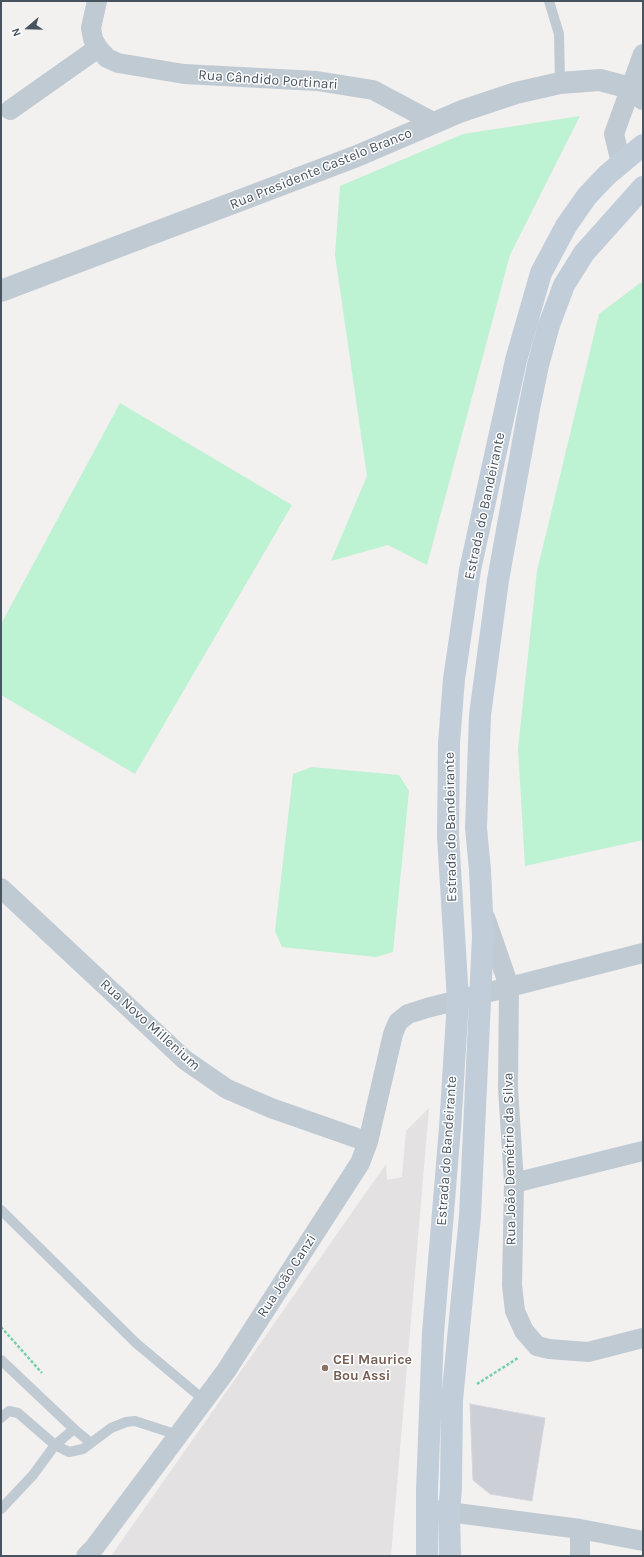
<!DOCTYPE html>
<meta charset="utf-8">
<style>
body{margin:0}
#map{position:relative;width:644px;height:1557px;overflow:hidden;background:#f3f0f0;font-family:Karla,sans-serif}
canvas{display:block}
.frame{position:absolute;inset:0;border:2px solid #47535f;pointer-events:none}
.north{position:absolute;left:8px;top:8px;width:40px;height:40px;-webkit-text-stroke:3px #fff;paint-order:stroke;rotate:250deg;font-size:11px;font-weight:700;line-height:16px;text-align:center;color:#47535f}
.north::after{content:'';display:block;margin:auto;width:14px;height:18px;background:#47535f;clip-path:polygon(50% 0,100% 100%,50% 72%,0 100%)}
</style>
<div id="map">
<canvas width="644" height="1557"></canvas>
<div class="frame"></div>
<div class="north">N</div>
</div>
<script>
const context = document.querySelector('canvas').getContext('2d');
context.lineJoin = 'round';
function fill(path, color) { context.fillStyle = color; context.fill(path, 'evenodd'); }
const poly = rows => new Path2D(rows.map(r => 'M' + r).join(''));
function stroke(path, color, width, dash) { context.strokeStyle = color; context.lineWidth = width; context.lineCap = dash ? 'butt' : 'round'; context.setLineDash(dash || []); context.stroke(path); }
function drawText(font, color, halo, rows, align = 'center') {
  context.font = font + ' Karla,sans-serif'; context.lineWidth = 3; context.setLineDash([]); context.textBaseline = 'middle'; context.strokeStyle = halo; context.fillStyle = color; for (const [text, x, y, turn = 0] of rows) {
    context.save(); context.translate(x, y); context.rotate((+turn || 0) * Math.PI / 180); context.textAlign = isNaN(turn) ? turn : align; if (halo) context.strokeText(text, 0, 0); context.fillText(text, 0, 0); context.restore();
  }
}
const education = poly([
 [429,1108,391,1556,111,1556,386,1164,387,1180,402,1177,406,1131]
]);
const green = poly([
 [580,116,510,255,427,565,388,545,331,561,367,476,335,255,340,186,463,134],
 [640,283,643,283,643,840,525,866,518,749,537,571,599,314],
 [120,403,292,505,135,774,1,695,1,624],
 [312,767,399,775,409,791,393,952,376,957,282,947,275,931,293,774]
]);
const building = poly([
 [470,1404,545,1418,532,1501,490,1494,473,1480,470,1404]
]);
const path = poly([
 [1,1327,42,1373],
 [477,1384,518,1358]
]);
const service = poly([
 [549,1,559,34,560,83],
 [1,1210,136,1343,204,1400],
 [1,1360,74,1429,91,1443],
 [1,1418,9,1411,18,1413,55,1445,33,1475,1,1509],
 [74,1429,55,1445,69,1452,83,1449,111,1428,126,1422,135,1421,178,1435]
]);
const minor = poly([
 [97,1,91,28,93,39,98,48,107,58,118,63,184,74,317,81,373,90,435,123],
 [10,110,98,48],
 [621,163,614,134,643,54],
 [1,888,185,1060,227,1089,271,1108,368,1142],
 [485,917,509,986,508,1088,514,1183,512,1285,515,1311,524,1331,537,1346,549,1349,588,1352,643,1338],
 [514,1183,643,1151],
 [433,1510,580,1529,643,1541],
 [580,1529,580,1556],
 [86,1556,94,1548,159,1461,226,1371,360,1163,368,1142,393,1034,398,1022,408,1014,427,1008,643,953]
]);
const tertiary = poly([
 [1,291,357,156,462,111,516,93,560,83,600,80,630,88,643,99]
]);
const secondary = poly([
 [427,1556,427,1491,433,1333,450,1128,458,1000,448,836,449,743,454,679,470,570,516,360,541,273,566,226,587,196,607,175,643,145],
 [450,1556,449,1513,451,1487,452,1400,470,1216,483,936,480,870,476,828,480,715,498,580,529,409,538,365,549,325,564,285,584,253,643,187]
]);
const markers = [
 [325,1368,4,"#8d6e63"]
];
const streetNames = [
 ["Rua Cândido Portinari",268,80,4],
 ["Rua Presidente Castelo Branco",321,169,-22],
 ["Estrada do Bandeirante",485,506,-78],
 ["Estrada do Bandeirante",451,827,-91],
 ["Rua Novo Millenium",150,1025,42],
 ["Estrada do Bandeirante",447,1151,-86],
 ["Rua João Demétrio da Silva",510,1159,-91],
 ["Rua João Canzi",287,1276,-57]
];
const educationNames = [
 ["CEI Maurice",333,1360],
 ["Bou Assi",333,1376]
];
fill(education, '#e4e1e2');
fill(green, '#bdf2d3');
fill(building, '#cccfd5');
stroke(building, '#d4d6dc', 1);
stroke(path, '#73d2a6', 2.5, [3, 2]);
stroke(service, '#c0cad3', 10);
stroke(minor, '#c0cad3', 20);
stroke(tertiary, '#c0cad3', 22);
stroke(secondary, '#c2cdda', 22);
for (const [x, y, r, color] of markers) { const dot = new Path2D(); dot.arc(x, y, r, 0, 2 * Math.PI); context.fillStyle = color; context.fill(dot); stroke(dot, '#fff', 1.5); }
drawText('14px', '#47535f', '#fff', streetNames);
drawText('bold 14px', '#785e54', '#fff', educationNames, 'left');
</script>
